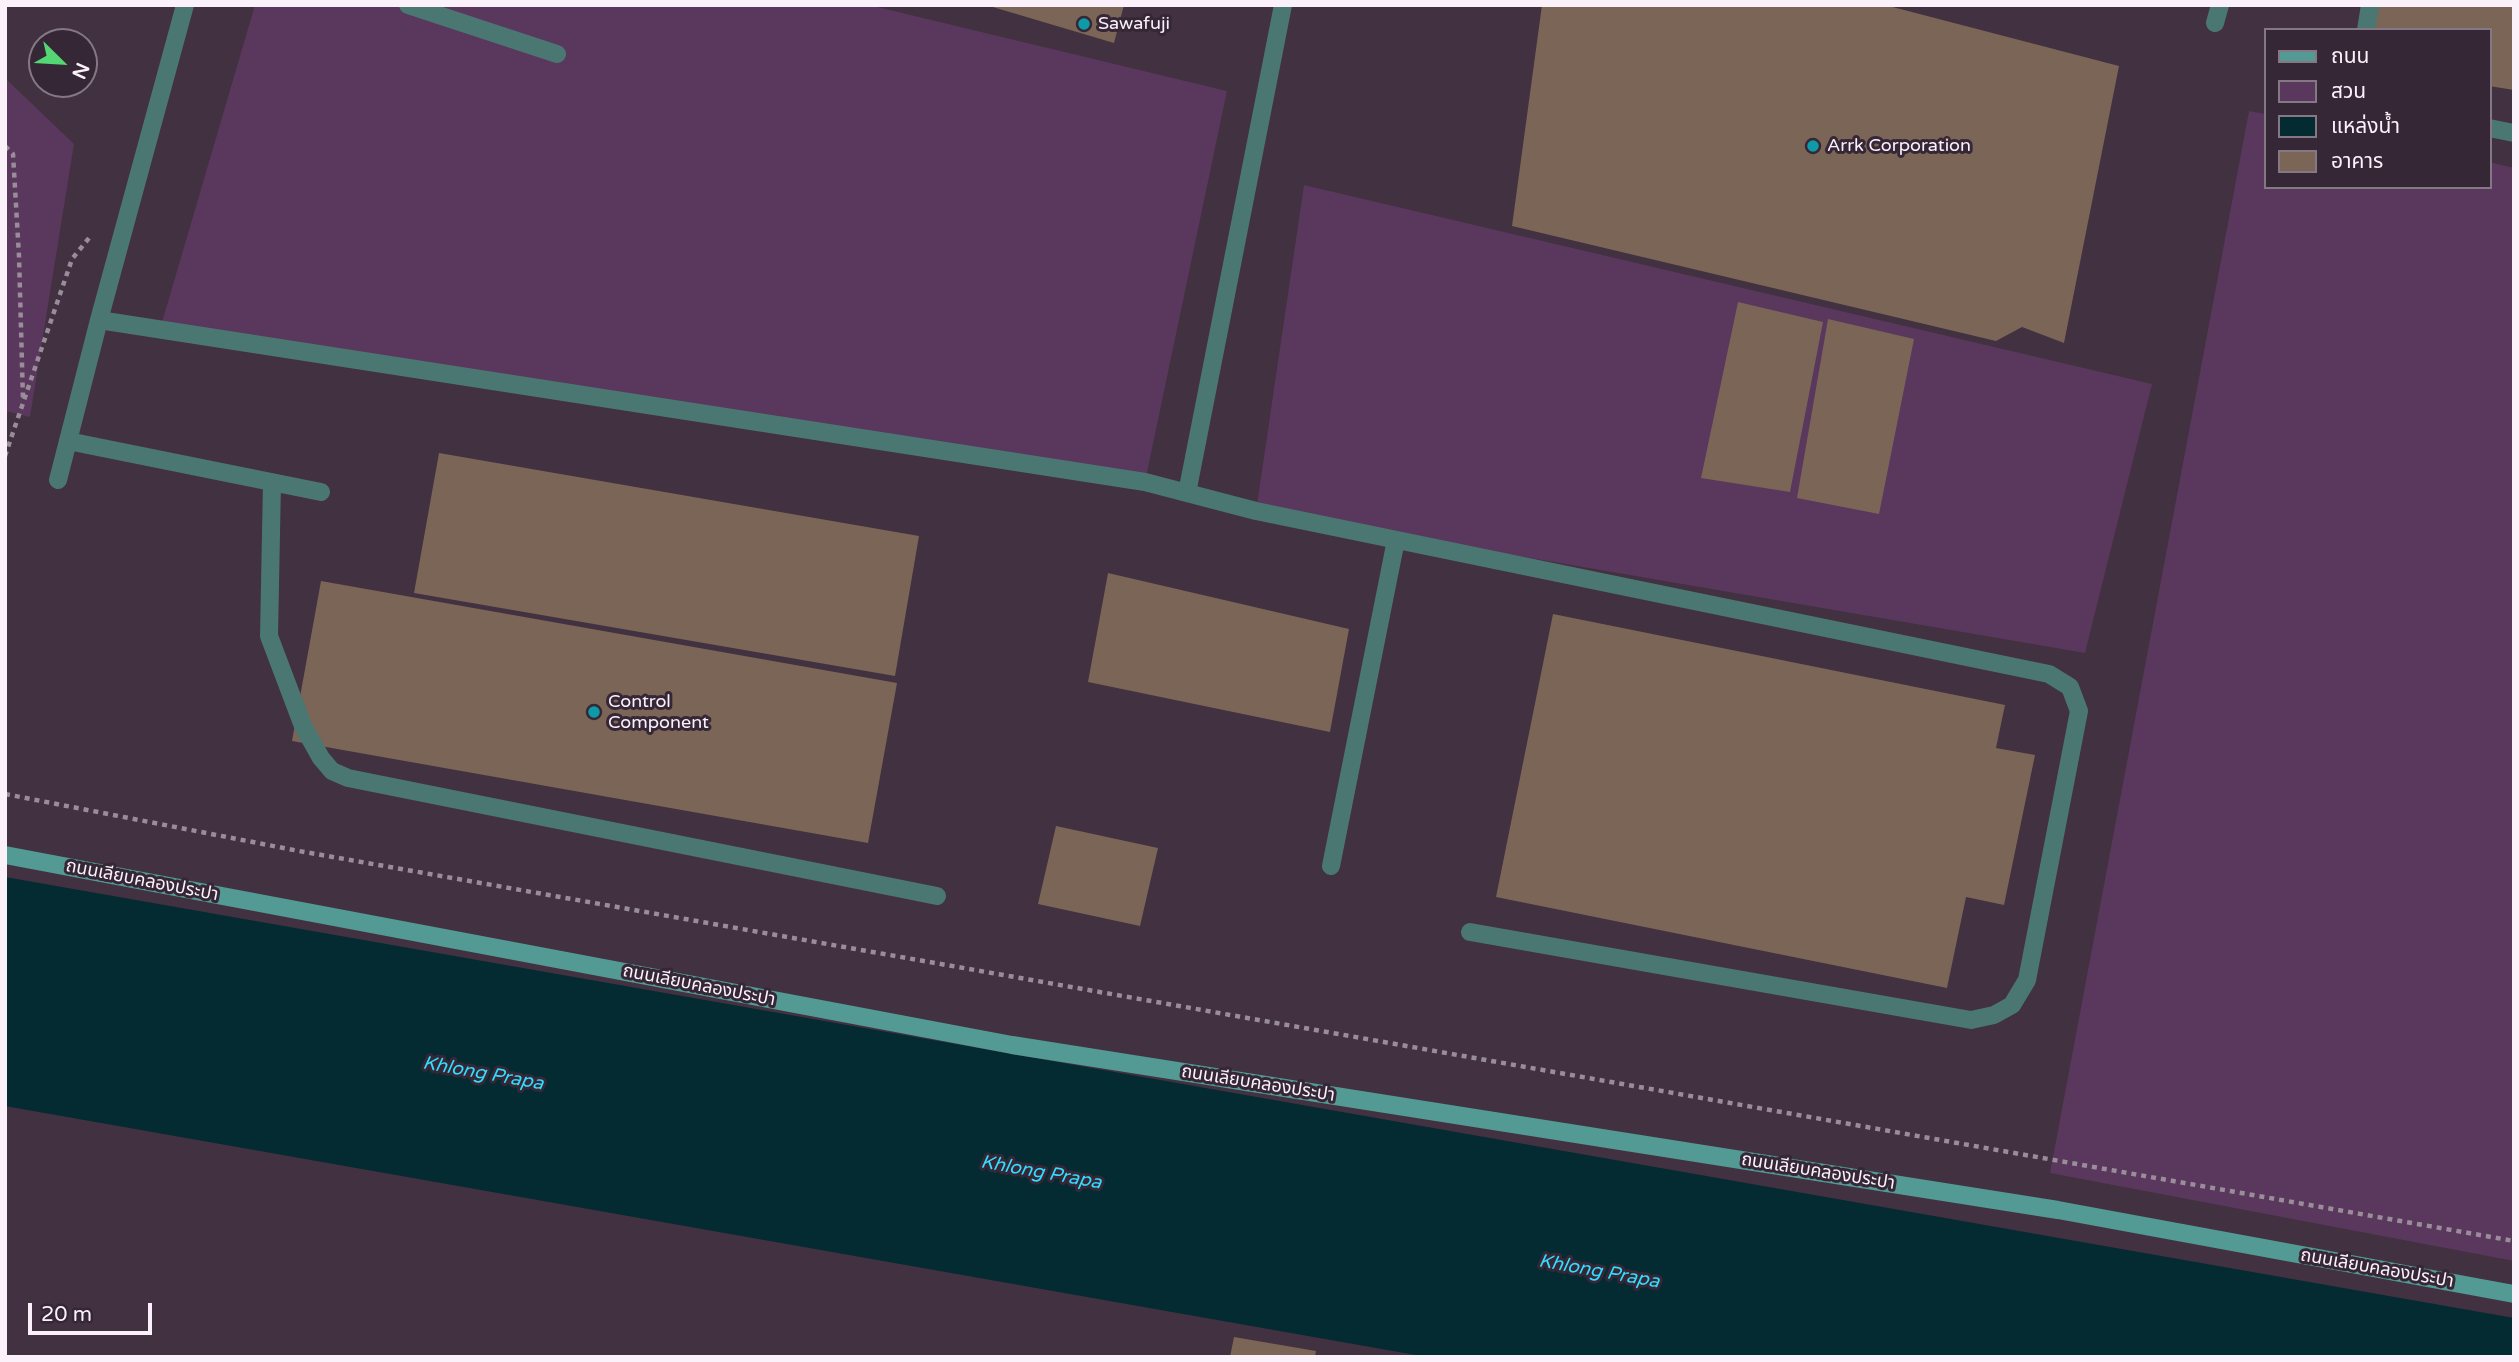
<!DOCTYPE html>
<meta charset="utf-8">
<style>
body{margin:0}
#map{position:relative;width:2519px;height:1362px;overflow:hidden;background:#413141;font-family:"Varela Round","Noto Sans Thai",sans-serif}
canvas{display:block}
.frame{position:absolute;inset:0;border:7px solid #fbf1fb;pointer-events:none}
.legend{position:absolute;left:2264px;top:28px;width:228px;height:161px;box-sizing:border-box;background:#362737;border:2px solid #857885;margin:0;padding:9px 12px;list-style:none;font-size:21px;color:#fbf1fb}
.legend li{display:flex;align-items:center;gap:14px;height:35px}
.legend b{width:35px;border:2px solid #857885}
.north{position:absolute;left:28px;top:28px;width:70px;height:70px;box-sizing:border-box;background:#362737;border:2px solid #857885;border-radius:50%;rotate:114deg;font-size:19px;font-weight:700;line-height:28px;text-align:center;color:#fbf1fb}
.north::after{content:'';display:block;margin:auto;width:24px;height:32px;background:#53d673;clip-path:polygon(50% 0,100% 100%,50% 72%,0 100%)}
.scale{position:absolute;left:28px;top:1303px;width:124px;height:32px;box-sizing:border-box;border:4px solid #fbf1fb;border-top:0;padding-left:9px;font-size:21px;line-height:24px;white-space:nowrap;color:#fbf1fb;-webkit-text-stroke:5px #362737;paint-order:stroke}
</style>
<div id="map">
<canvas width="2519" height="1362"></canvas>
<div class="frame"></div>
<ul class="legend">
<li><b style="height:9px;background:#529a93"></b>ถนน</li>
<li><b style="height:19px;background:#5a375c"></b>สวน</li>
<li><b style="height:19px;background:#042a32"></b>แหล่งน้ำ</li>
<li><b style="height:19px;background:#7b6556"></b>อาคาร</li>
</ul>
<div class="north">N</div>
<div class="scale">20 m</div>
</div>
<script>
const context = document.querySelector('canvas').getContext('2d');
context.lineJoin = 'round';
function fill(path, color) { context.fillStyle = color; context.fill(path, 'evenodd'); }
const poly = rows => new Path2D(rows.map(r => 'M' + r).join(''));
function stroke(path, color, width, dash) { context.strokeStyle = color; context.lineWidth = width; context.lineCap = dash ? 'butt' : 'round'; context.setLineDash(dash || []); context.stroke(path); }
function drawText(font, color, halo, rows, align = 'center') {
  context.font = font + ' "Varela Round","Noto Sans Thai",sans-serif'; context.lineWidth = 6; context.setLineDash([]); context.textBaseline = 'middle'; context.strokeStyle = halo; context.fillStyle = color; for (const [text, x, y, turn = 0] of rows) {
    context.save(); context.translate(x, y); context.rotate((+turn || 0) * Math.PI / 180); context.textAlign = isNaN(turn) ? turn : align; if (halo) context.strokeText(text, 0, 0); context.fillText(text, 0, 0); context.restore();
  }
}
const green = poly([
 [255,5,869,5,1227,91,1145,482,160,329],
 [5,78,74,144,30,417,5,411],
 [2249,111,2265,114,2265,187,2489,187,2489,162,2514,168,2514,1261,2050,1173],
 [1304,185,2152,384,2085,653,1256,511]
]);
const water = poly([
 [5,877,2514,1318,2514,1357,1427,1357,5,1106]
]);
const building = poly([
 [986,5,1124,5,1114,43],
 [1542,5,1885,5,2119,66,2064,343,2022,327,1996,341,1512,226],
 [2377,5,2514,5,2514,90,2489,86,2489,30,2373,30],
 [1738,302,1823,322,1790,492,1701,478],
 [1828,319,1914,339,1879,514,1797,498],
 [439,453,919,536,895,676,414,593],
 [1108,573,1349,629,1330,732,1088,682],
 [321,581,897,683,868,843,292,741],
 [1553,614,2005,705,1996,748,2035,755,2004,905,1966,897,1947,988,1496,897],
 [1056,826,1158,848,1140,926,1038,904],
 [1234,1337,1316,1351,1315,1357,1230,1357]
]);
const path = poly([
 [5,146,13,154,19,256,23,400],
 [5,456,72,259,89,238],
 [5,794,299,851,2514,1241]
]);
const lane = poly([
 [408,5,557,54],
 [2215,23,2220,5],
 [2366,30,2370,5],
 [2489,128,2514,133],
 [68,441,321,492],
 [272,482,269,636,303,726,321,758,332,771,348,778,937,896]
]);
const street = poly([
 [99,320,1145,482,1256,511,2049,674,2070,687,2079,711,2027,980,2012,1005,1994,1015,1971,1020,1470,932],
 [58,480,99,320,185,5],
 [1187,493,1283,5],
 [1331,866,1396,540]
]);
const secondary = poly([
 [5,855,1012,1045,2058,1210,2514,1294]
]);
const markers = [
 [1084,24,7,"#0f9aa8"],
 [1813,146,7,"#0f9aa8"],
 [594,712,7,"#0f9aa8"]
];
const poiNames = [
 ["Sawafuji",1098,24],
 ["Arrk Corporation",1827,146],
 ["Control",608,702],
 ["Component",608,723]
];
const streetNames = [
 ["ถนนเลียบคลองประปา",142,881,11],
 ["ถนนเลียบคลองประปา",699,986,11],
 ["ถนนเลียบคลองประปา",1258,1084,9],
 ["ถนนเลียบคลองประปา",1818,1172,9],
 ["ถนนเลียบคลองประปา",2377,1269,10]
];
const waterNames = [
 ["Khlong Prapa",483,1074,10],
 ["Khlong Prapa",1041,1173,10],
 ["Khlong Prapa",1599,1272,10]
];
fill(green, '#5a375c');
fill(water, '#042a32');
fill(building, '#7b6556');
stroke(path, '#9a8d9a', 4.5, [5, 5]);
stroke(lane, '#4b7772', 18);
stroke(street, '#4b7772', 18);
stroke(secondary, '#529a93', 18);
for (const [x, y, r, color] of markers) { const dot = new Path2D(); dot.arc(x, y, r, 0, 2 * Math.PI); context.fillStyle = color; context.fill(dot); stroke(dot, '#362737', 2.5); }
drawText('18px', '#fbf1fb', '#362737', poiNames, 'left');
drawText('18px', '#fbf1fb', '#362737', streetNames);
drawText('italic 19px', '#30deff', '#362737', waterNames);
</script>
